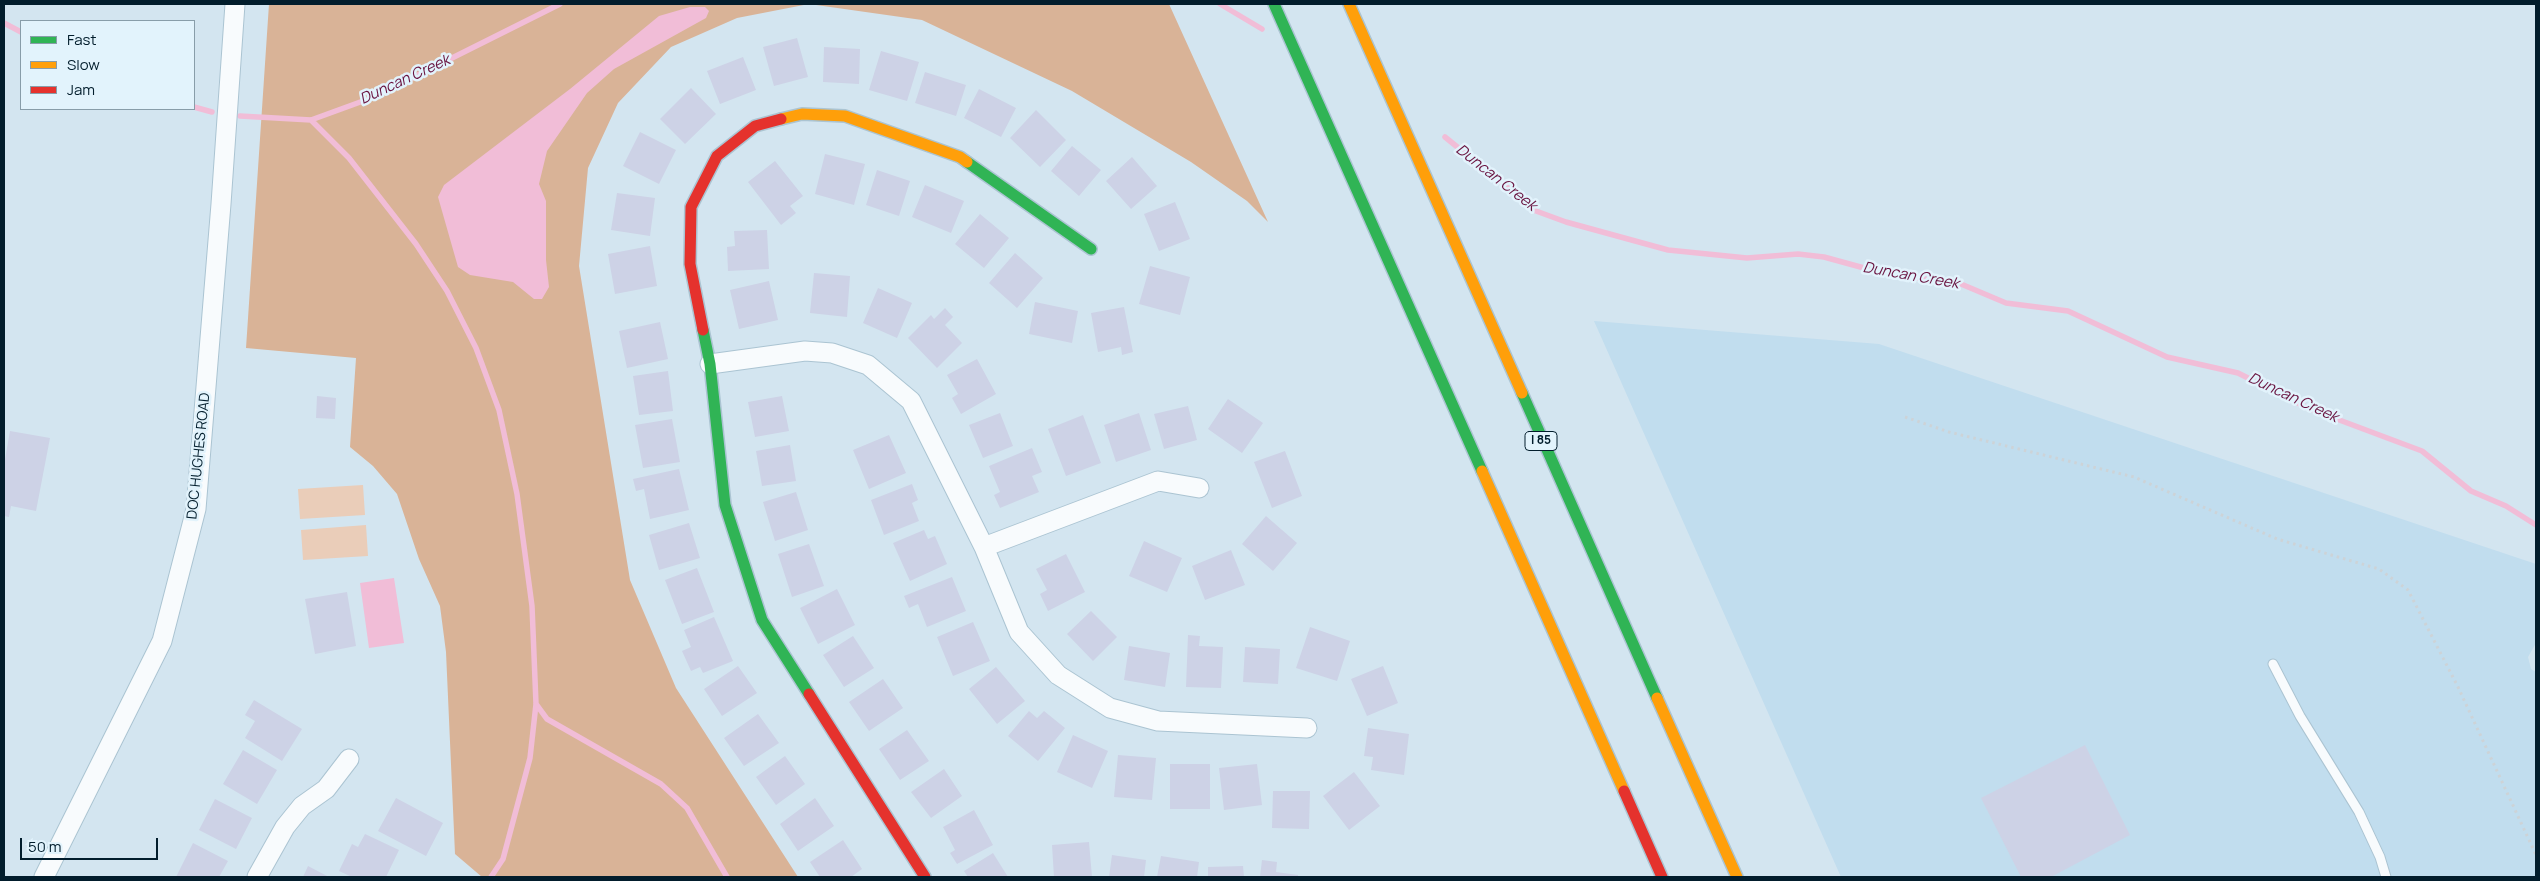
<!DOCTYPE html>
<style>
body{margin:0}
#map{position:relative;width:2540px;height:881px;overflow:hidden;background:#d3e5f0;font-family:Manrope,sans-serif}
canvas{display:block}
.frame{position:absolute;inset:0;border:5px solid #021d2c;pointer-events:none}
.legend{position:absolute;left:20px;top:20px;width:175px;height:90px;box-sizing:border-box;background:#e2f3fc;border:1px solid #889da9;margin:0;padding:6px 9px;list-style:none;font-size:15px;color:#021d2c}
.legend li{display:flex;align-items:center;gap:10px;height:25px}
.legend b{width:25px;border:1px solid #889da9}
.scale{position:absolute;left:20px;top:838px;width:138px;height:22px;box-sizing:border-box;border:2px solid #021d2c;border-top:0;padding-left:6px;font-size:15px;line-height:18px;white-space:nowrap;color:#021d2c;-webkit-text-stroke:4px #e2f3fc;paint-order:stroke}
</style>
<div id="map">
<canvas width="2540" height="881"></canvas>
<div class="frame"></div>
<ul class="legend">
<li><b style="height:6px;background:#30b455"></b>Fast</li>
<li><b style="height:6px;background:#ff9f0a"></b>Slow</li>
<li><b style="height:6px;background:#e5322d"></b>Jam</li>
</ul>
<div class="scale">50 m</div>
</div>
<script>
const context = document.querySelector('canvas').getContext('2d');
context.lineJoin = 'round';
function fill(path, color) { context.fillStyle = color; context.fill(path, 'evenodd'); }
const poly = rows => new Path2D(rows.map(r => 'M' + r).join(''));
function stroke(path, color, width, dash) { context.strokeStyle = color; context.lineWidth = width; context.lineCap = dash ? 'butt' : 'round'; context.setLineDash(dash || []); context.stroke(path); }
function drawText(font, color, halo, rows, align = 'center') {
  context.font = font + ' Manrope,sans-serif'; context.lineWidth = 5; context.setLineDash([]); context.textBaseline = 'middle'; context.strokeStyle = halo; context.fillStyle = color; for (const [text, x, y, turn = 0] of rows) {
    context.save(); context.translate(x, y); context.rotate((+turn || 0) * Math.PI / 180); context.textAlign = isNaN(turn) ? turn : align; if (halo) context.strokeText(text, 0, 0); context.fillText(text, 0, 0); context.restore();
  }
}
const built = poly([
 [1594,321,1879,344,2536,564,2536,643,2528,657,2531,669,2536,672,2536,877,1841,877]
]);
const green = poly([
 [363,485,365,515,300,519,298,489],
 [366,525,368,556,303,560,301,530]
]);
const forest = poly([
 [269,4,1169,4,1268,222,1247,201,1191,162,1072,91,922,20,809,4,737,18,671,47,618,103,588,168,579,266,630,580,676,688,798,877,482,877,455,854,446,652,440,606,419,559,397,494,373,466,350,447,356,358,246,348]
]);
const water = poly([
 [690,7,705,7,709,11,706,18,614,69,587,93,547,151,539,184,546,201,546,260,549,287,542,299,534,299,513,282,470,275,458,267,438,197,444,185,570,89,659,16],
 [394,578,404,643,369,648,360,583]
]);
const stream = poly([
 [1220,4,1262,29],
 [4,23,21,32],
 [194,107,212,112],
 [240,116,311,120,374,97,560,4],
 [311,120,349,158,416,244,447,291,476,348,499,410,517,494,532,606,536,704,530,758,503,859,491,877],
 [1445,137,1536,211,1566,222,1668,250,1747,258,1798,254,1824,257,1886,274,1961,284,2006,303,2068,311,2167,357,2238,373,2310,409,2422,451,2471,491,2506,506,2536,525],
 [536,704,547,719,661,784,687,808,727,877]
]);
const building = poly([
 [797,38,808,77,774,86,763,47],
 [824,47,860,49,859,84,823,82],
 [881,51,919,62,907,101,869,90],
 [743,57,756,90,720,104,707,71],
 [925,72,966,85,956,116,915,103],
 [691,88,716,114,685,144,660,119],
 [979,89,1016,108,1001,137,964,118],
 [1036,110,1066,140,1040,167,1010,138],
 [640,132,676,150,659,184,623,166],
 [1072,146,1101,170,1079,196,1051,171],
 [825,154,865,164,854,205,815,194],
 [1132,157,1157,186,1131,209,1106,181],
 [775,161,803,196,790,206,796,213,781,225,748,182],
 [877,170,910,181,899,216,866,205],
 [925,185,964,201,951,233,912,217],
 [617,193,655,198,650,236,611,230],
 [1175,202,1190,239,1159,251,1144,214],
 [980,214,1009,238,984,268,955,244],
 [767,230,769,269,728,271,727,247,735,246,734,231],
 [650,246,657,286,615,294,608,254],
 [1015,253,1043,278,1017,308,989,283],
 [1150,266,1190,277,1180,315,1139,304],
 [814,273,850,276,847,317,810,313],
 [769,281,778,320,739,329,730,290],
 [878,288,912,303,897,338,863,323],
 [1035,302,1078,311,1072,343,1029,334],
 [1124,307,1133,352,1122,355,1121,347,1098,352,1091,313],
 [945,308,953,317,945,325,962,343,937,368,908,338,931,315,934,319],
 [660,322,668,359,627,368,619,331],
 [977,359,996,394,961,414,952,398,958,394,947,375],
 [668,371,673,411,639,415,633,376],
 [317,396,336,398,335,419,316,418],
 [782,396,789,431,755,437,748,402],
 [1228,399,1263,423,1242,453,1208,429],
 [1188,406,1197,440,1164,449,1154,414],
 [1000,413,1013,446,983,458,969,425],
 [1139,413,1151,450,1116,462,1104,425],
 [1083,415,1101,463,1066,476,1048,429],
 [672,419,680,462,643,468,635,425],
 [10,431,50,438,36,511,11,506,9,517,4,516,4,465],
 [889,435,906,473,869,489,853,450],
 [790,445,796,481,762,486,756,451],
 [1032,448,1042,472,1032,476,1039,492,1000,508,994,495,1000,492,989,466],
 [1285,451,1302,496,1272,508,1254,462],
 [679,469,689,510,650,519,644,489,636,491,633,479],
 [912,484,918,500,912,503,919,521,884,535,871,500],
 [796,492,808,530,775,541,763,502],
 [1266,516,1297,543,1273,571,1242,544],
 [689,523,700,558,659,570,649,535],
 [924,530,928,539,935,536,947,564,910,581,893,543],
 [1144,541,1182,558,1167,592,1129,576],
 [809,544,824,586,792,597,778,554],
 [1231,550,1245,585,1205,600,1192,566],
 [1066,554,1085,592,1048,611,1040,594,1047,590,1036,569],
 [697,568,714,612,682,624,665,580],
 [952,577,966,611,927,627,918,604,909,608,904,596],
 [837,589,855,625,818,644,800,608],
 [347,592,356,646,315,654,305,599],
 [1091,611,1117,637,1093,661,1067,634],
 [714,617,733,661,703,673,700,667,691,671,682,651,691,647,684,630],
 [973,622,990,661,953,676,937,637],
 [1310,627,1350,641,1337,681,1296,668],
 [1188,635,1200,636,1199,646,1223,647,1221,688,1186,687],
 [853,636,874,668,844,687,823,655],
 [1129,646,1170,653,1165,687,1124,680],
 [1245,647,1280,649,1278,684,1243,682],
 [738,666,757,693,722,716,704,689],
 [1383,666,1398,703,1367,716,1351,679],
 [996,667,1025,701,997,724,969,689],
 [883,679,903,708,869,731,849,702],
 [254,700,302,729,282,761,245,738,255,721,245,715],
 [1029,711,1037,718,1044,711,1065,728,1038,761,1008,736],
 [758,714,779,743,744,766,724,738],
 [1368,728,1409,734,1404,775,1371,770,1373,757,1364,756],
 [907,730,929,761,900,780,879,749],
 [1073,735,1108,751,1092,788,1057,772],
 [2085,745,2130,835,2051,877,2021,877,1981,798],
 [243,750,277,770,257,804,223,784],
 [1118,755,1156,758,1152,800,1114,797],
 [785,756,805,784,776,805,756,777],
 [1170,764,1210,764,1210,809,1170,809],
 [1257,764,1262,805,1224,810,1219,768],
 [944,769,962,796,931,818,911,792],
 [1354,772,1380,806,1349,830,1323,796],
 [1273,791,1310,791,1309,829,1272,828],
 [396,798,443,823,426,856,378,831],
 [815,798,834,826,798,851,780,824],
 [215,799,252,818,236,849,199,830],
 [974,810,993,845,957,864,950,853,955,850,943,827],
 [365,834,399,850,386,877,352,877,339,871,352,844,358,847],
 [843,840,862,869,851,877,820,877,810,862],
 [1089,842,1092,877,1054,877,1052,845],
 [193,843,228,861,219,877,176,877],
 [993,853,1008,877,968,877,964,871],
 [1112,855,1146,860,1144,877,1109,877],
 [1161,856,1199,862,1197,877,1157,877],
 [1262,860,1277,862,1276,872,1298,875,1298,877,1260,877],
 [308,866,329,877,303,877],
 [1243,866,1244,877,1208,877,1208,867]
]);
const path = poly([
 [1905,417,1949,432,2134,477,2277,539,2379,569,2408,590,2458,687,2536,855]
]);
const lane = poly([
 [2273,664,2300,716,2359,812,2380,857,2386,877]
]);
const street = poly([
 [710,364,805,351,832,353,868,365,911,401,984,547,1158,481,1199,488],
 [984,547,1019,632,1058,675,1110,708,1158,721,1307,728],
 [44,877,162,641,196,509,221,204,235,4],
 [257,877,285,827,302,806,326,789,349,759]
]);
const fast = poly([
 [1274,4,1482,471],
 [967,162,1091,249],
 [703,330,710,364,725,505,762,620,809,694],
 [1522,393,1657,698]
]);
const slow = poly([
 [1349,4,1522,393],
 [781,119,802,114,845,116,960,157,967,162],
 [1482,471,1624,791],
 [1657,698,1737,877]
]);
const jam = poly([
 [703,330,690,264,691,207,717,156,755,126,781,119],
 [809,694,925,877],
 [1624,791,1662,877]
]);
const shields = [
 [1541,441,32]
];
const shieldNames = [
 ["I 85",1541,441]
];
const streetNames = [
 ["DOC HUGHES ROAD",199,456,-84]
];
const waterNames = [
 ["Duncan Creek",405,80,-25],
 ["Duncan Creek",1496,178,38],
 ["Duncan Creek",1911,276,10],
 ["Duncan Creek",2293,398,25]
];
fill(built, '#c1ddee');
fill(green, '#eacdb9');
fill(forest, '#d9b397');
fill(water, '#f1bdd7');
stroke(stream, '#f1bdd7', 5.5);
fill(building, '#cdd2e6');
stroke(lane, '#abc4d2', 11);
stroke(street, '#abc4d2', 21);
stroke(fast, '#abc4d2', 14);
stroke(slow, '#abc4d2', 14);
stroke(jam, '#abc4d2', 14);
stroke(path, '#cdd3d7', 3, [2.5, 4]);
stroke(lane, '#f8fbfd', 9);
stroke(street, '#f8fbfd', 19);
stroke(fast, '#30b455', 11);
stroke(slow, '#ff9f0a', 11);
stroke(jam, '#e5322d', 11);
for (const [x, y, w] of shields) { const box = new Path2D(); box.roundRect(x - w / 2, y - 9.5, w, 19, 4); context.fillStyle = '#e2f3fc'; context.fill(box); stroke(box, '#021d2c', 1); }
drawText('bold 12px', '#021d2c', null, shieldNames);
drawText('14px', '#021d2c', '#e2f3fc', streetNames);
drawText('italic 15px', '#69123f', '#e2f3fc', waterNames);
</script>
